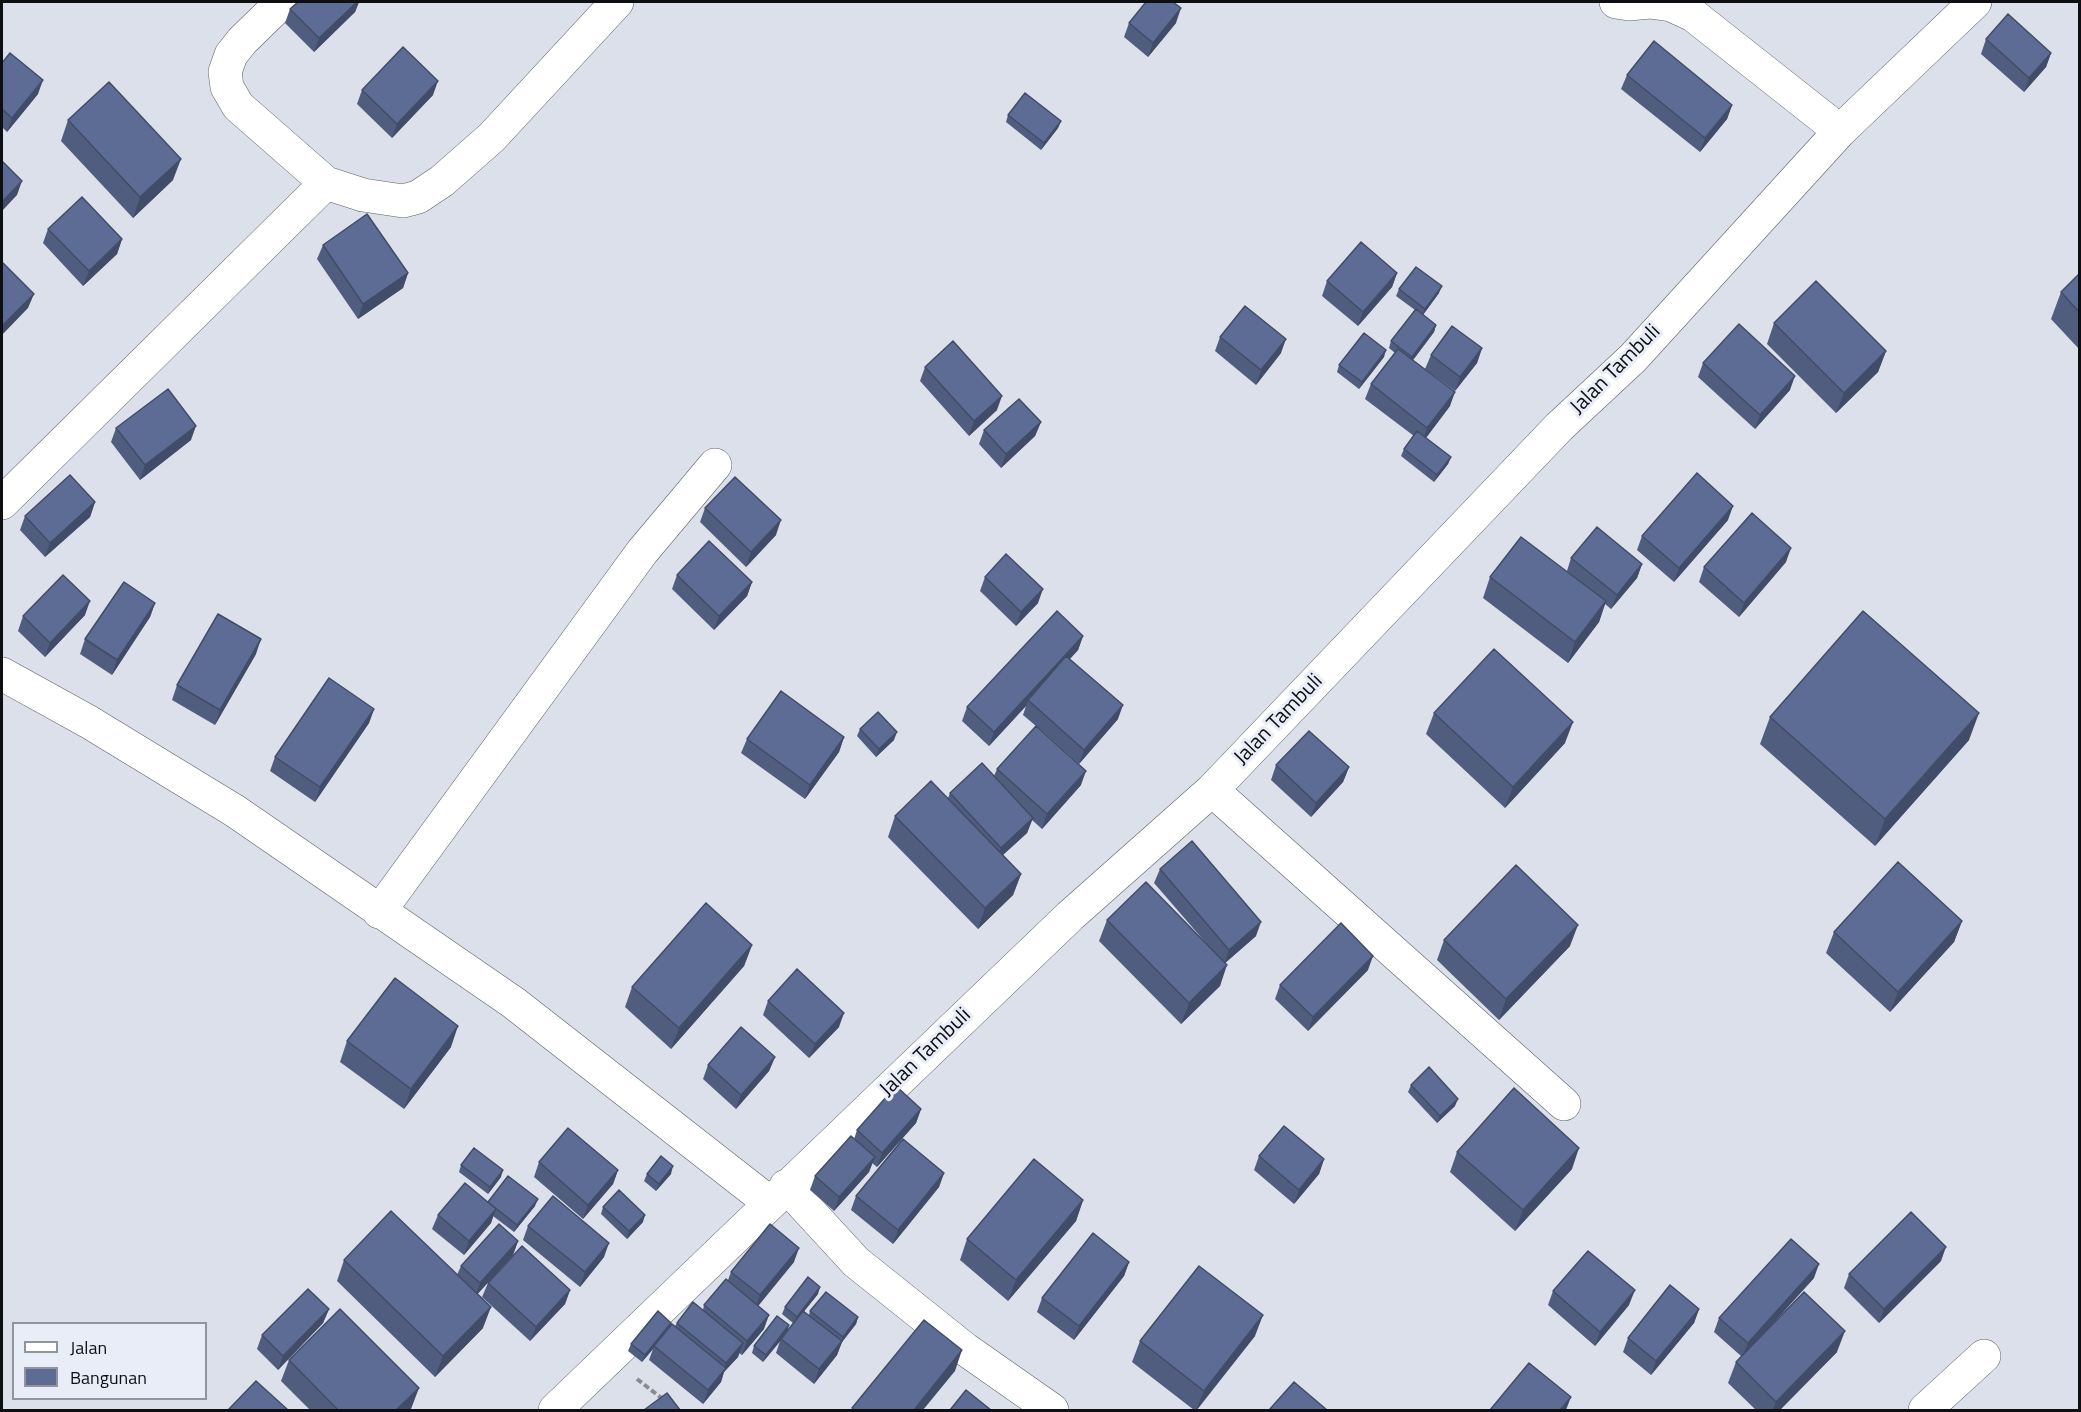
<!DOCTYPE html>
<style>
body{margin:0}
#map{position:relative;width:2081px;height:1412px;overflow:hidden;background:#dce0ea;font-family:"Titillium Web",sans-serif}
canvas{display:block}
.frame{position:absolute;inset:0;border:3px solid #0d0f12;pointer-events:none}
.legend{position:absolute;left:12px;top:1322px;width:195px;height:78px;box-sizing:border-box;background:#e9edf8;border:2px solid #91949c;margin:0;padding:8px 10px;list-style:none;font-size:18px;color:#0d0f12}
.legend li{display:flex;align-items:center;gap:12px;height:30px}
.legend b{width:30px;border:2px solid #91949c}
</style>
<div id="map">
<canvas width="2081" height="1412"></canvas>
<div class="frame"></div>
<ul class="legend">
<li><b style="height:8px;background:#fff"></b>Jalan</li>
<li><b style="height:16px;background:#5d6c94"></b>Bangunan</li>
</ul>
</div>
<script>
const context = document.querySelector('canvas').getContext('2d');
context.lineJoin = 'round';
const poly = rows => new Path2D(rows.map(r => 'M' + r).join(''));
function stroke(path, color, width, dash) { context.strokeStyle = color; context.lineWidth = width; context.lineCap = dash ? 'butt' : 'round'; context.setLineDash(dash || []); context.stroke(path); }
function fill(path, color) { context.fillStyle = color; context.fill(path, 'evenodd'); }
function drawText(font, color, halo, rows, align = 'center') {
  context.font = font + ' "Titillium Web",sans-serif'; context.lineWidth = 6; context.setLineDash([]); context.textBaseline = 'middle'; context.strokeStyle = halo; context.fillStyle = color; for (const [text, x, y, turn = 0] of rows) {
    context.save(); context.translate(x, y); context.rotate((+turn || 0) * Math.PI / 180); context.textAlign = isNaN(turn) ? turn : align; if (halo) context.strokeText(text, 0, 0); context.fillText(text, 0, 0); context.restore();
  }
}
const path = poly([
 [637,1379,664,1400]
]);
const minor = poly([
 [282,2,242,41,231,55,225,72,227,87,238,106,326,183],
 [1616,2,1629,4,1650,2,1671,5,1693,15,1840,131],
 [2,503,326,183,363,195,403,201,418,197,442,181,492,137,617,2],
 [2,674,89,722,235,811,514,1003,770,1203],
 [1212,790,1564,1104],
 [379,912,642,552,715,465],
 [786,1186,856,1262,965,1349,1052,1410],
 [555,1410,1070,916,1212,790,1559,427,1633,358,1840,131,1975,2],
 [1925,1410,1984,1356]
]);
const wall = poly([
 [298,2,359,2,355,12,314,52,285,23,290,9],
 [1129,23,1176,23,1148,57,1124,37],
 [1986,39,2051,53,2046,67,2024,92,1981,54],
 [2,63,38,94,7,132,2,127],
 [1627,75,1732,105,1727,119,1700,152,1621,89],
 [362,90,433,95,392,138,357,104],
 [1008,115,1061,121,1058,128,1041,150,1006,122],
 [68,120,173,180,133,218,61,141],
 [48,229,122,239,117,254,83,286,43,243],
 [323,245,408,273,403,288,358,319,317,259],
 [1397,273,1392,287,1358,326,1322,296,1327,281],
 [2079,274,2079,349,2051,319,2061,292],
 [1399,289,1439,293,1423,315,1436,325,1434,332,1413,360,1450,406,1426,438,1451,457,1448,464,1434,482,1401,456,1404,449,1414,436,1365,399,1371,384,1395,353,1389,348,1391,341,1415,310,1396,296],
 [1774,323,1886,351,1878,372,1836,413,1767,344],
 [1220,337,1281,353,1256,385,1215,351],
 [1482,348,1477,363,1455,391,1425,369,1431,355],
 [1384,357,1359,389,1337,372,1339,365],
 [1703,363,1790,390,1755,429,1698,377],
 [925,367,997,410,969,436,920,381],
 [1041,422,1035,436,1001,468,979,444,984,430],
 [116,428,191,440,140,480,111,442],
 [95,502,90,517,45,557,20,530,25,516],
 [705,508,776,535,746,567,700,522],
 [1728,520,1674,582,1637,550,1642,536],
 [1571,558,1642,564,1637,578,1611,609,1605,604,1599,622,1568,663,1483,598,1490,577,1567,571],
 [1786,562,1739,617,1699,582,1704,567],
 [677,575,752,582,747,596,714,630,672,589],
 [985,577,1038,603,1016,626,980,591],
 [155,603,150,617,112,675,80,654,85,639],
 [85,615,45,657,18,631,23,616],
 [1083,636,1078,650,1070,659,1118,719,1079,764,1039,728,1081,785,1042,829,1032,820,1027,833,1003,855,1021,874,1013,895,978,929,888,837,895,816,948,798,950,793,994,776,997,769,1036,726,1023,715,1026,706,989,746,962,721,967,707],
 [256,654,215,725,172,700,177,685],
 [374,709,369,723,315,802,270,771,275,757],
 [1434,713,1565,743,1505,808,1426,734],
 [1770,717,1969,740,1875,846,1760,744],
 [860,729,894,740,876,757,857,736],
 [844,737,839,752,805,799,741,753,747,739],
 [1276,765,1349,767,1343,782,1311,817,1271,780],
 [1160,869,1256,936,1225,963,1220,986,1181,1024,1099,941,1107,920,1206,943,1154,883],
 [1962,921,1954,942,1890,1012,1826,953,1834,932],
 [1444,940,1570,946,1499,1020,1437,960],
 [752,945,744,966,671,1049,625,1007,632,987],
 [1368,970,1308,1031,1275,999,1280,985],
 [768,1001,839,1027,809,1058,763,1015],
 [347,1041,451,1047,404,1109,340,1062],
 [775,1057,769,1071,736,1109,703,1079,708,1065],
 [1411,1085,1455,1106,1437,1123,1408,1092],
 [921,1109,916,1123,877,1167,872,1163,869,1172,834,1211,810,1190,815,1176,854,1139,857,1130],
 [1457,1152,1572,1169,1515,1231,1450,1172],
 [1259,1156,1324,1159,1319,1174,1294,1204,1254,1170],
 [539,1162,618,1170,613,1184,583,1219,534,1177],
 [461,1165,501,1177,488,1194,459,1172],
 [944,1173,939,1187,893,1244,851,1210,856,1196],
 [647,1174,671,1174,656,1191,644,1181],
 [1083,1200,1076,1221,1008,1301,960,1260,967,1239],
 [488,1202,535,1206,514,1232,493,1216,491,1223,464,1255,432,1229,438,1215],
 [603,1207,643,1222,627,1239,601,1214],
 [528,1226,604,1257,580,1287,523,1240],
 [518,1241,513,1255,477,1294,483,1328,435,1377,337,1281,344,1260,457,1275,461,1266],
 [1941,1261,1879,1323,1844,1288,1849,1274],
 [794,1262,758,1305,764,1329,742,1355,739,1353,738,1357,724,1372,721,1382,703,1404,649,1360,653,1349,642,1362,628,1351,631,1344,670,1327,675,1326,677,1323,703,1310,704,1305,728,1280,731,1272],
 [1129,1262,1124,1276,1074,1340,1037,1312,1042,1298],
 [1814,1278,1769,1328,1837,1352,1780,1410,1756,1410,1728,1383,1736,1362,1741,1356,1714,1332,1719,1318],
 [488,1283,570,1290,565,1304,530,1341,482,1297],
 [1553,1291,1629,1305,1595,1346,1548,1305],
 [818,1294,804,1311,809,1315,810,1311,858,1317,856,1324,842,1342,837,1355,814,1384,776,1353,780,1341,763,1362,752,1353,754,1346,789,1325,787,1331,793,1323,782,1314,785,1307],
 [329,1309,323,1323,278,1370,257,1349,262,1335],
 [1699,1309,1694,1323,1651,1375,1623,1352,1628,1338],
 [1255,1336,1197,1410,1194,1410,1132,1362,1140,1341],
 [289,1360,411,1409,410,1410,310,1410,281,1381]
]);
const shadedWall = poly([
 [357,2,359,2,355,12,314,52,319,38],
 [1181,8,1176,23,1148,57,1153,43],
 [2051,53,2046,67,2024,92,2029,78],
 [43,80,38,94,7,132,12,118],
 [438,81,433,95,392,138,397,124],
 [1732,105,1727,119,1700,152,1705,138],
 [1061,121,1058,128,1041,150,1044,143],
 [181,159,173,180,133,218,140,197],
 [22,181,17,195,2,211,2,202],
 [122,239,117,254,83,286,89,271],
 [408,273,403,288,358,319,363,304],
 [1397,273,1392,287,1358,326,1363,312],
 [1442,286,1439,293,1422,316,1425,309],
 [34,294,28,308,2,335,2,329,3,325],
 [1436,325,1434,332,1410,364,1412,357],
 [1286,339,1281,353,1256,385,1261,370],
 [1482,348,1477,363,1455,391,1460,377],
 [1386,350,1384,357,1359,389,1362,382],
 [1886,351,1878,372,1836,413,1844,393],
 [1795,376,1790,390,1755,429,1760,415],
 [1455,392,1450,406,1422,443,1427,428],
 [1002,396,997,410,969,436,974,421],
 [1041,422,1035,436,1001,468,1006,454],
 [196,426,191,440,140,480,145,465],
 [1451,457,1448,464,1434,482,1437,475],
 [95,502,90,517,45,557,50,543],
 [1733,506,1728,520,1674,582,1679,568],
 [781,520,776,535,746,567,751,552],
 [1791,548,1786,562,1739,617,1744,603],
 [1642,564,1637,578,1611,609,1617,595],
 [752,582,747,596,714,630,719,616],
 [1043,589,1038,603,1016,626,1021,612],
 [90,601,85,615,45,657,50,643],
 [1606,601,1599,622,1568,663,1575,642],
 [155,603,150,617,112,675,117,660],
 [1083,636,1078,650,1030,702,1028,700,1026,706,989,746,994,732],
 [261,639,256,654,215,725,220,710],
 [1123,705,1118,719,1079,764,1084,750],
 [374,709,369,723,315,802,320,787],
 [1979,713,1969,740,1875,846,1885,819],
 [1573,722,1565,743,1505,808,1513,787],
 [897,732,894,740,876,757,879,749],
 [844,737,839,752,805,799,810,785],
 [1349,767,1343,782,1311,817,1316,803],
 [1086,771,1081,785,1042,829,1047,814],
 [1033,818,1027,833,995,862,1001,848],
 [1021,874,1013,895,978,929,985,908],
 [1962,921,1954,942,1890,1012,1898,992],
 [1261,922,1256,936,1224,964,1229,950],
 [1578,925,1570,946,1499,1020,1506,999],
 [752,945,744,966,671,1049,679,1028],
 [1373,956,1368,970,1308,1031,1313,1017],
 [1227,965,1220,986,1181,1024,1189,1003],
 [844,1013,839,1027,809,1058,815,1044],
 [458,1026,451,1047,404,1109,411,1089],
 [775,1057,769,1071,736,1109,741,1095],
 [1458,1099,1455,1106,1437,1123,1440,1116],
 [921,1109,916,1123,877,1167,882,1153],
 [1579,1148,1572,1169,1515,1231,1523,1210],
 [875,1157,869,1172,834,1211,839,1197],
 [1324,1159,1319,1174,1294,1204,1299,1190],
 [673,1166,671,1174,656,1191,659,1184],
 [503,1170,501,1177,488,1194,490,1187],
 [618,1170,613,1184,583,1219,588,1205],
 [944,1173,939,1187,893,1244,898,1230],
 [538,1199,535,1206,514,1232,517,1225],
 [1083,1200,1076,1221,1008,1301,1016,1280],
 [496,1209,491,1223,464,1255,469,1241],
 [645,1215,643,1222,627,1239,629,1231],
 [518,1241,513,1255,475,1297,480,1283],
 [609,1243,604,1257,580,1287,585,1272],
 [1946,1247,1941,1261,1879,1323,1884,1309],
 [799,1248,794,1262,755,1310,760,1295],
 [1129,1262,1124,1276,1074,1340,1079,1326],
 [1819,1264,1814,1278,1742,1357,1748,1343],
 [820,1287,818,1294,794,1324,797,1317],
 [570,1290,565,1304,530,1341,536,1327],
 [1635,1290,1629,1305,1595,1346,1600,1332],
 [491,1307,483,1328,435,1377,443,1356],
 [329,1309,323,1323,278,1370,283,1356],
 [1699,1309,1694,1323,1651,1375,1656,1361],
 [769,1315,764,1329,742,1355,747,1341],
 [1263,1315,1255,1336,1196,1410,1204,1391],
 [858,1317,856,1324,842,1342,837,1355,814,1384,819,1369,841,1343,843,1337],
 [671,1323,669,1330,654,1346,653,1349,642,1362,645,1355],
 [789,1325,787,1333,763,1362,766,1355],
 [1845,1331,1837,1352,1780,1410,1773,1410,1776,1402],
 [743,1343,738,1357,724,1372,721,1382,703,1404,708,1390,722,1373,726,1363],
 [962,1350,955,1371,923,1410,914,1410],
 [419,1388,411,1409,410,1410,396,1410],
 [1571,1397,1566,1410,1560,1410]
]);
const building = poly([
 [298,2,357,2,319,38,290,9,298,2],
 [1146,2,1173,2,1181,8,1153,43,1129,23,1146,2],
 [2008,14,2051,53,2029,78,1986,39,2008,14],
 [1654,41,1732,105,1705,138,1627,75,1654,41],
 [403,47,438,81,397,124,362,90,403,47],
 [10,53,43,80,12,118,2,109,2,63,10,53],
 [109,82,181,159,140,197,68,120,109,82],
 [1025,93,1061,121,1044,143,1008,115,1025,93],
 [2,161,22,181,2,202,2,161],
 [82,197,122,239,89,271,48,229,82,197],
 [367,214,408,273,363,304,323,245,367,214],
 [1361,242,1397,273,1363,312,1327,281,1361,242],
 [2,262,34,294,3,325,2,323,2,262],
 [1416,267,1442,286,1425,309,1399,289,1416,267],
 [2079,274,2079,312,2061,292,2079,274],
 [1816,281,1886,351,1844,393,1774,323,1816,281],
 [1245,306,1286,339,1261,370,1220,337,1245,306],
 [1416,309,1436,325,1412,357,1391,341,1416,309],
 [1739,324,1795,376,1760,415,1703,363,1739,324],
 [1452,326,1482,348,1460,377,1431,355,1452,326],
 [1364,333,1386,350,1362,382,1339,365,1364,333],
 [953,341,1002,396,974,421,925,367,953,341],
 [1398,349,1455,392,1427,428,1371,384,1398,349],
 [168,389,196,426,145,465,116,428,168,389],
 [1019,399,1041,422,1006,454,984,430,1019,399],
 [1417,431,1451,457,1437,475,1404,449,1417,431],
 [1697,473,1733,506,1679,568,1642,536,1697,473],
 [70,475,95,502,50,543,25,516,70,475],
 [735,477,781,520,751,552,705,508,735,477],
 [1752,513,1791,548,1744,603,1704,567,1752,513],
 [1597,527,1642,564,1617,595,1571,558,1597,527],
 [1521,537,1606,601,1575,642,1490,577,1521,537],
 [709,541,752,582,719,616,677,575,709,541],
 [1006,554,1043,589,1021,612,985,577,1006,554],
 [63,575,90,601,50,643,23,616,63,575],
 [124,582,155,603,117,660,85,639,124,582],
 [1057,611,1083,636,994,732,967,707,1057,611],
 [1863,611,1979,713,1885,819,1770,717,1863,611],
 [218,614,261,639,220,710,177,685,218,614],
 [1494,649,1573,722,1513,787,1434,713,1494,649],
 [1066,656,1123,705,1084,750,1028,700,1066,656],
 [329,678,374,709,320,787,275,757,329,678],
 [781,691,844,737,810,785,747,739,781,691],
 [878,712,897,732,879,749,860,729,878,712],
 [1036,726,1086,771,1047,814,997,769,1036,726],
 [1309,731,1349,767,1316,803,1276,765,1309,731],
 [982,763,1033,818,1001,848,950,793,982,763],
 [931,781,1021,874,985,908,895,816,931,781],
 [1192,841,1261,922,1229,950,1160,869,1192,841],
 [1898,862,1962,921,1898,992,1834,932,1898,862],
 [1516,865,1578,925,1506,999,1444,940,1516,865],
 [1146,882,1227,965,1189,1003,1107,920,1146,882],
 [706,903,752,945,679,1028,632,987,706,903],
 [1341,923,1373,956,1313,1017,1280,985,1341,923],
 [797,969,844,1013,815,1044,768,1001,797,969],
 [395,978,458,1026,411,1089,347,1041,395,978],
 [741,1027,775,1057,741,1095,708,1065,741,1027],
 [1429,1067,1458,1099,1440,1116,1411,1085,1429,1067],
 [896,1086,921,1109,882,1153,857,1130,896,1086],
 [1514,1088,1579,1148,1523,1210,1457,1152,1514,1088],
 [1284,1126,1324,1159,1299,1190,1259,1156,1284,1126],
 [568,1128,618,1170,588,1205,539,1162,568,1128],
 [851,1136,875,1157,839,1197,815,1176,851,1136],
 [903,1139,944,1173,898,1230,856,1196,903,1139],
 [474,1148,503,1170,490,1187,461,1165,474,1148],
 [661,1156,673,1166,659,1184,647,1174,661,1156],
 [1034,1159,1083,1200,1016,1280,967,1239,1034,1159],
 [508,1176,538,1199,517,1225,488,1202,508,1176],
 [465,1183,496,1209,469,1241,438,1215,465,1183],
 [619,1190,645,1215,629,1231,603,1207,619,1190],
 [553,1196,609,1243,585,1272,528,1226,553,1196],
 [391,1211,491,1307,443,1356,344,1260,391,1211],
 [1911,1212,1946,1247,1884,1309,1849,1274,1911,1212],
 [499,1224,518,1241,480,1283,461,1266,499,1224],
 [770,1224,799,1248,760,1295,731,1272,770,1224],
 [1093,1233,1129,1262,1079,1326,1042,1298,1093,1233],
 [1791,1239,1819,1264,1748,1343,1719,1318,1791,1239],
 [522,1246,570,1290,536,1327,488,1283,522,1246],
 [1588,1251,1635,1290,1600,1332,1553,1291,1588,1251],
 [1199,1266,1263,1315,1204,1391,1140,1341,1199,1266],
 [808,1277,820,1287,797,1317,785,1307,808,1277],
 [726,1279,769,1315,747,1341,704,1305,726,1279],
 [1670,1285,1699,1309,1656,1361,1628,1338,1670,1285],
 [308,1289,329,1309,283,1356,262,1335,308,1289],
 [826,1292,858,1317,843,1337,810,1311,826,1292],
 [1804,1292,1845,1331,1776,1402,1736,1362,1804,1292],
 [693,1302,743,1343,726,1363,677,1323,693,1302],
 [340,1309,419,1388,396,1410,338,1410,289,1360,340,1309],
 [658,1311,671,1323,645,1355,631,1344,658,1311],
 [803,1311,842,1341,819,1369,781,1339,803,1311],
 [777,1316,789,1325,766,1355,754,1346,777,1316],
 [924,1320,962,1350,914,1410,855,1410,852,1408,924,1320],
 [672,1324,726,1368,708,1390,654,1346,672,1324],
 [1529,1363,1571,1397,1560,1410,1490,1410,1529,1363],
 [256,1381,288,1410,228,1410,256,1381],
 [1294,1382,1327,1410,1269,1410,1294,1382],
 [966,1390,991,1410,950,1410,966,1390],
 [667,1393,680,1410,644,1410,667,1393]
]);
const streetNames = [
 ["Jalan Tambuli",1616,370,-45],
 ["Jalan Tambuli",1279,720,-46],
 ["Jalan Tambuli",926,1053,-44]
];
stroke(minor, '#5a5e66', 34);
stroke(path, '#898c93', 4, [6, 3]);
stroke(minor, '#fff', 33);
fill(wall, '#505d7f');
fill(shadedWall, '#414c68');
fill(building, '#5d6c94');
stroke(building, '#414c68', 1.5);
drawText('21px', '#0d0f12', '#e9edf8', streetNames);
</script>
